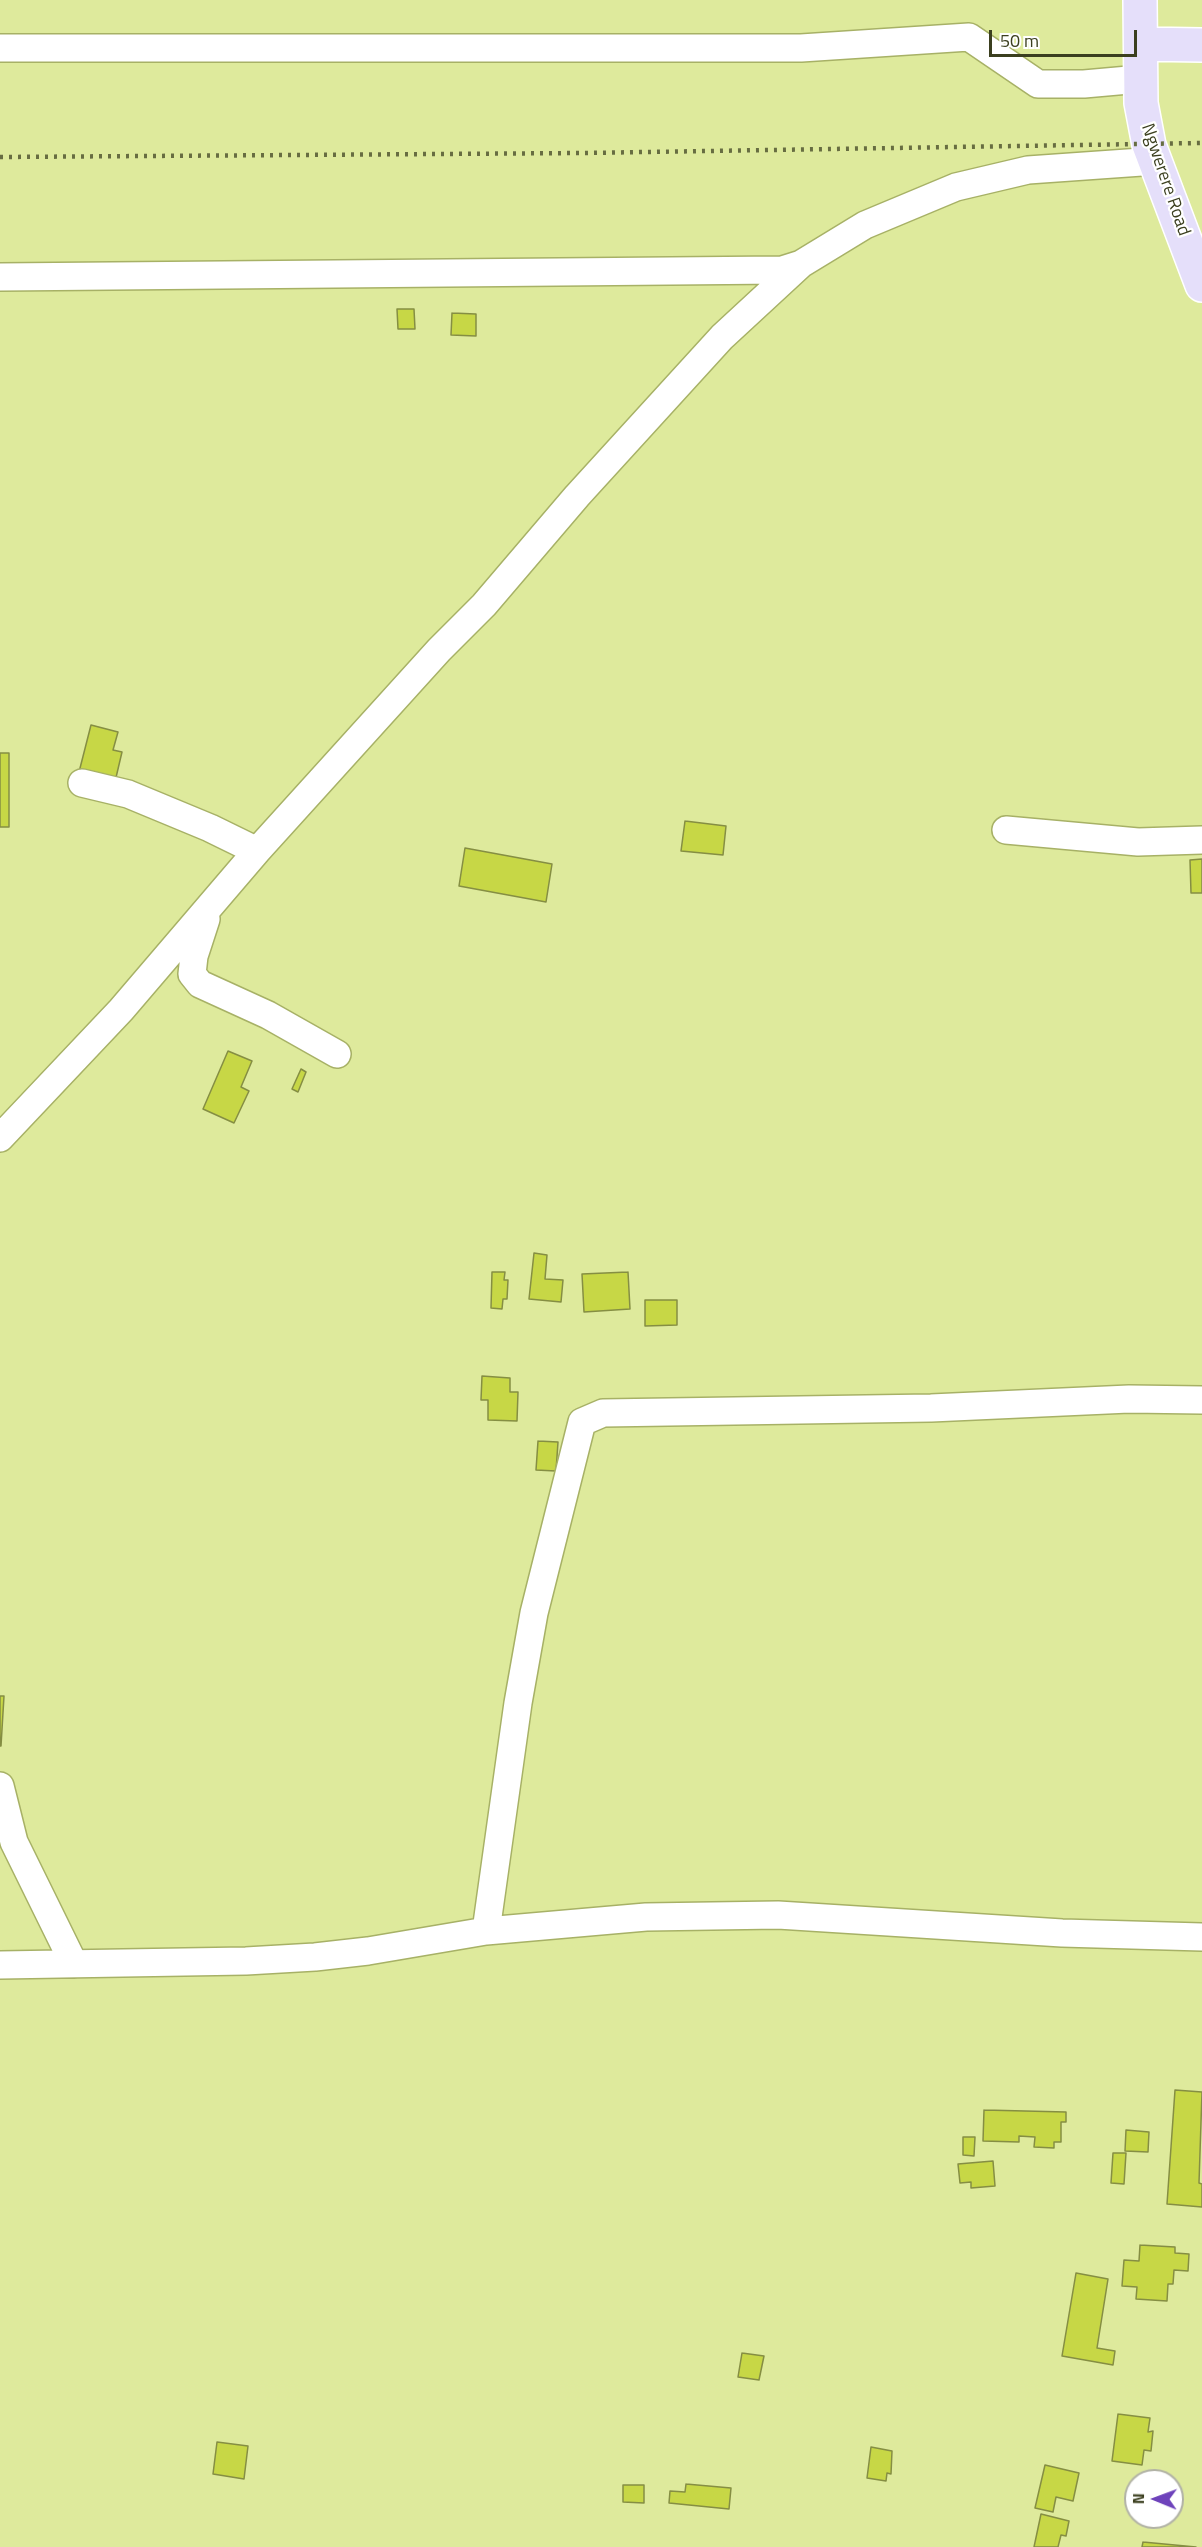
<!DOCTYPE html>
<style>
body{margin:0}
#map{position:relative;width:1202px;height:2547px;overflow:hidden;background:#deea9c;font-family:"Titillium Web",sans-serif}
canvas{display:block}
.north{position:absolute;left:1124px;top:2469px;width:60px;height:60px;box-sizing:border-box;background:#fff;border:2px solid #b1b2a5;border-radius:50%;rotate:271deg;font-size:16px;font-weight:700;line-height:24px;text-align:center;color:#3b3f1f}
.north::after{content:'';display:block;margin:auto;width:21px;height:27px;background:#6e43bb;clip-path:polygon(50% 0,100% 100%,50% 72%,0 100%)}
.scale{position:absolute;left:989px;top:30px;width:148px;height:27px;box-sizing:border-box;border:3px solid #3b3f1f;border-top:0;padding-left:8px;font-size:18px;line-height:21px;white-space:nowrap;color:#3b3f1f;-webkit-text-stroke:4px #fff;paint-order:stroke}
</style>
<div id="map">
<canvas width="1202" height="2547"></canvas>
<div class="north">N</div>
<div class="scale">50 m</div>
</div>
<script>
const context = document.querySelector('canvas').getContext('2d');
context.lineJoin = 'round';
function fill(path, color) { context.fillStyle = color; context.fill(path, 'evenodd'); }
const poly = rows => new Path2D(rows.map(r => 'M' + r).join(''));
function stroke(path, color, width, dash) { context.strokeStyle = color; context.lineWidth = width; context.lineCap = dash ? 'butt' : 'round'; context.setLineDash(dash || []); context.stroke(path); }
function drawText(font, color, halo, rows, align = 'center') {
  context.font = font + ' "Titillium Web",sans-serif'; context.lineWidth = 4.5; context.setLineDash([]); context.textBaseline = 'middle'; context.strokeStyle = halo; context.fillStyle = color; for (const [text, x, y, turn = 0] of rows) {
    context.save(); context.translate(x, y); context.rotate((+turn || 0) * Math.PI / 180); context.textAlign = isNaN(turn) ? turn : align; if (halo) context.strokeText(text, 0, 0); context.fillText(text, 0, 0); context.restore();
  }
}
const building = poly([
 [397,309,414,309,415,329,398,329,397,309],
 [452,313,476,314,476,336,451,335,452,313],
 [91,725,118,732,113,750,122,752,114,786,78,776,91,725],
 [0,753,9,753,9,827,0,827,0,753],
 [685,821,726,826,723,855,681,851,685,821],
 [465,848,552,864,546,902,459,886,465,848],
 [1202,859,1202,893,1191,893,1190,860,1202,859],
 [228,1051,252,1061,241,1087,249,1091,234,1123,203,1109,228,1051],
 [301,1069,306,1072,298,1092,292,1089,301,1069],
 [534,1253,547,1255,545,1279,563,1280,561,1302,529,1299,534,1253],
 [492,1272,505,1272,504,1280,508,1280,507,1299,503,1299,502,1309,491,1308,492,1272],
 [628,1272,630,1309,584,1312,582,1274,628,1272],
 [645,1300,677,1300,677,1325,645,1326,645,1300],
 [482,1376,510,1378,510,1392,518,1392,517,1421,488,1420,488,1400,481,1400,482,1376],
 [538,1441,558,1442,556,1471,536,1470,538,1441],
 [0,1696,4,1696,1,1746,0,1746,0,1696],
 [1175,2090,1202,2092,1199,2183,1202,2184,1202,2207,1167,2204,1175,2090],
 [984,2110,1066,2112,1066,2122,1061,2122,1061,2142,1054,2142,1054,2148,1034,2147,1035,2137,1019,2136,1019,2142,983,2141,984,2110],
 [1126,2130,1149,2132,1148,2152,1125,2151,1126,2130],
 [963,2137,975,2137,974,2156,963,2155,963,2137],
 [1113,2153,1126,2153,1124,2184,1111,2183,1113,2153],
 [993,2161,995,2186,971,2188,971,2182,960,2183,958,2164,993,2161],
 [1140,2245,1175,2247,1175,2253,1189,2254,1188,2271,1174,2270,1173,2284,1168,2284,1167,2301,1136,2299,1137,2287,1122,2286,1124,2260,1139,2261,1140,2245],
 [1076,2273,1108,2279,1097,2348,1115,2351,1113,2365,1062,2356,1076,2273],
 [742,2353,764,2356,759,2380,738,2377,742,2353],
 [1118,2414,1150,2418,1148,2432,1153,2431,1151,2451,1144,2450,1142,2465,1112,2461,1118,2414],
 [217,2442,248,2446,244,2479,213,2474,217,2442],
 [871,2447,892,2451,891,2474,887,2473,886,2481,867,2478,871,2447],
 [1045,2465,1079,2473,1073,2501,1056,2497,1053,2512,1035,2508,1045,2465],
 [686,2484,731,2488,729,2509,669,2503,670,2491,685,2492,686,2484],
 [623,2485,644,2485,644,2503,623,2502,623,2485],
 [1041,2514,1069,2521,1066,2536,1061,2535,1058,2547,1034,2547,1041,2514],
 [1143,2542,1196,2547,1142,2547,1143,2542]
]);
const minor = poly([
 [0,48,801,48,969,37,1038,84,1084,84,1140,79],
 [0,277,782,270,801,264,865,225,956,187,1028,170,1156,161],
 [82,783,128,794,210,828,257,851],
 [1006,830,1138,842,1202,840],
 [206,919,194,956,192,974,200,984,268,1015,337,1054],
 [0,1138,121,1010,257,851,439,650,484,605,577,496,722,337,801,264],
 [0,1786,14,1842,74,1964],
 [486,1931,518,1703,534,1613,582,1422,603,1413,931,1408,1129,1399,1202,1400],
 [0,1965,246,1961,315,1957,368,1951,486,1931,646,1917,778,1915,1062,1933,1202,1937]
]);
const major = poly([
 [1140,0,1141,103,1149,145,1202,285],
 [1141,44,1202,45]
]);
const rail = poly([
 [0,157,584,153,1202,143]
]);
const streetNames = [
 ["Ngwerere Road",1165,180,71]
];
fill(building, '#c7d746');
stroke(building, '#858e43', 1.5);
stroke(minor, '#a7b166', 30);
stroke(major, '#fff', 36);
stroke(minor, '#fff', 27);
stroke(major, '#e5dffa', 33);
stroke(rail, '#676d41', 4.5, [3, 6]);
drawText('18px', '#3b3f1f', '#fff', streetNames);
</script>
